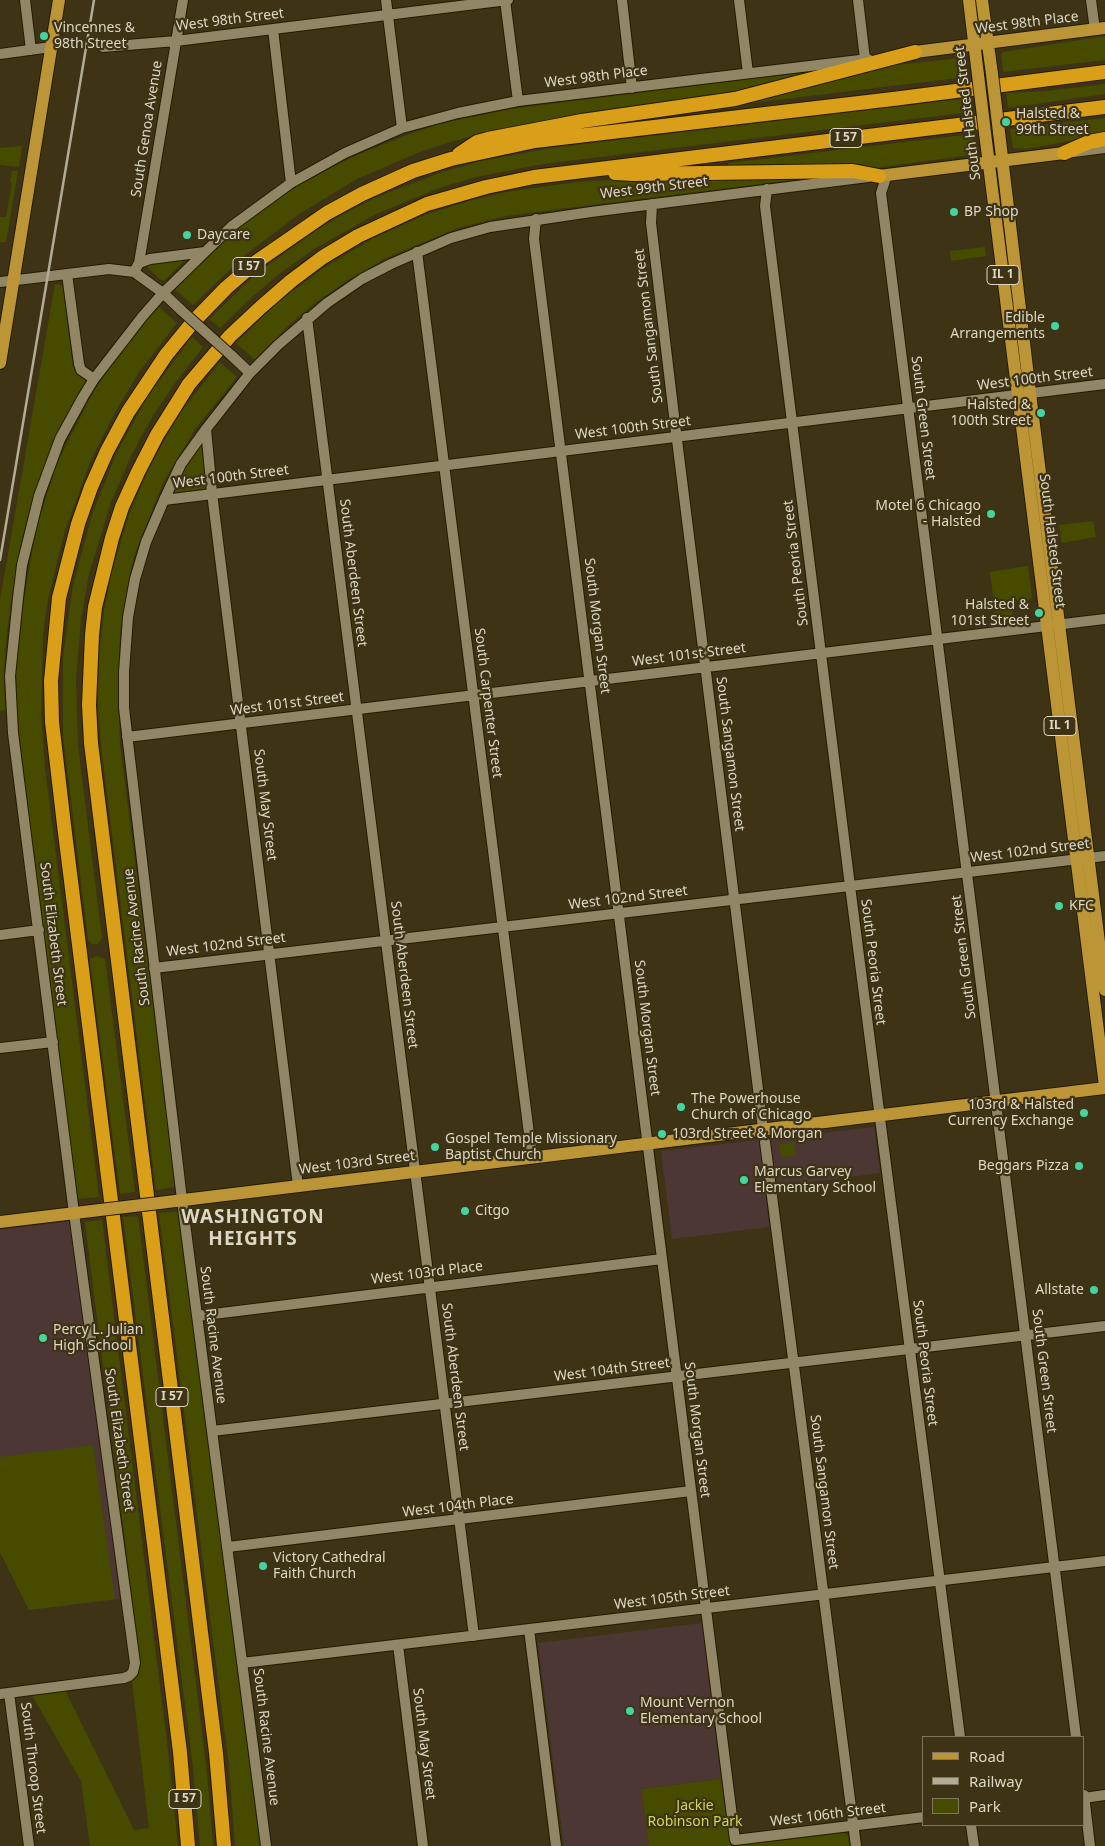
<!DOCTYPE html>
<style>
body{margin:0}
#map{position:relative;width:1105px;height:1846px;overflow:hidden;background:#3e3415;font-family:"Noto Sans",sans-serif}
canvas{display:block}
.legend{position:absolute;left:922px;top:1736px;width:162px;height:90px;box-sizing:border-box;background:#3e3415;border:1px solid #7e755c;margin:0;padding:6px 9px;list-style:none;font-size:15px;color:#ddd7c6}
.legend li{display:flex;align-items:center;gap:10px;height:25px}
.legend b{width:25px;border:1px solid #7e755c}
</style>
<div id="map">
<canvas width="1105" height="1846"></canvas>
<ul class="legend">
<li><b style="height:6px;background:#bc9537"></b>Road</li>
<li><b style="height:6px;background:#b2ab96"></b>Railway</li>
<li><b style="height:14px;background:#464b00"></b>Park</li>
</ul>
</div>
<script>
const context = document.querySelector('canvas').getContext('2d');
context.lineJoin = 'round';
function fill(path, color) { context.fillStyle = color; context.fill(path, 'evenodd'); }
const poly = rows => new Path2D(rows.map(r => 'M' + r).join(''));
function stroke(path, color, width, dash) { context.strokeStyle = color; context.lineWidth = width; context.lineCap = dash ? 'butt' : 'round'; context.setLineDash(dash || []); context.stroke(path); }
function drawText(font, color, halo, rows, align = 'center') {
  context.font = font + ' "Noto Sans",sans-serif'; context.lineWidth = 4.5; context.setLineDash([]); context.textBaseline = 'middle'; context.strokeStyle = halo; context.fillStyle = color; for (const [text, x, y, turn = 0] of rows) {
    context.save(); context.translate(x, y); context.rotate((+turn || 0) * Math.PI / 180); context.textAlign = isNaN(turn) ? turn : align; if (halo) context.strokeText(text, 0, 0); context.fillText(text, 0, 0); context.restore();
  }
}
const education = poly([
 [874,1127,880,1173,765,1188,769,1227,672,1239,661,1151],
 [72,1221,120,1599,29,1610,0,1552,0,1230],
 [702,1623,721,1779,641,1789,649,1846,564,1846,538,1643]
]);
const green = poly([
 [1105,36,1105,60,1003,72,1001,55,1003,52],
 [960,58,964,61,966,77,743,104,742,101,859,73,896,65],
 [835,68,726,97,539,122,479,134,447,143,420,152,357,179,299,214,244,256,193,305,174,288,237,229,270,203,316,175,355,156,404,136,439,124,511,109],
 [1105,84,1105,94,1008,108,1006,93,1046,91],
 [968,98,970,112,543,164,476,177,439,188,376,214,314,249,279,274,251,298,220,328,209,319,256,274,314,232,344,214,377,197,442,172,481,161,551,148],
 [1105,118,1105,134,1027,149,1013,148,1010,129],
 [973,134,975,153,972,155,881,167,728,169,728,163],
 [22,146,19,167,0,165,0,148],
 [12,171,18,171,10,220,6,242,0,242,0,217,6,217,12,183,10,182],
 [645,178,808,178,528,213,506,216,458,228,386,258,348,280,315,303,289,325,255,360,236,343,277,303,322,269,372,239,427,214,476,199,507,192,577,182],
 [985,247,986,256,951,261,950,251],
 [182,260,183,262,165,280,161,280,147,267,148,264],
 [55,284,61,285,63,288,73,366,85,378,86,382,73,404,50,453,30,509,22,539,12,595,7,632,4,671,5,710,0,711,0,600],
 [158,306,177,323,139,372,114,414,91,460,65,530,48,599,43,635,41,714,45,768,99,1197,77,1199,25,785,17,710,16,664,18,635,36,530,56,466,93,392,119,354],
 [192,337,203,347,173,386,151,419,132,454,111,502,89,574,81,619,76,680,78,745,102,938,98,944,92,944,88,940,63,734,63,657,73,585,93,512,116,454,148,396],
 [220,362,237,377,196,428,163,483,135,553,129,578,120,633,118,697,120,744,176,1187,156,1190,101,745,98,704,99,659,104,611,111,575,130,512,149,469,168,434,181,412],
 [202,442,208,489,172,493,172,490,189,461],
 [1093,521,1096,537,1062,543,1059,525],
 [1028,566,1032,599,1011,601,1013,617,996,619,990,572],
 [97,956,105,959,135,1192,120,1194,90,961,91,958],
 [794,1142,796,1156,781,1157,779,1144],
 [179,1211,260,1846,235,1846,229,1767,159,1213],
 [138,1216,207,1773,213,1846,200,1846,193,1767,123,1217],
 [102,1220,168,1751,178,1846,90,1846,81,1781,32,1695,65,1690,134,1830,149,1828,132,1681,138,1674,140,1660,85,1222],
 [93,1445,115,1599,29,1610,0,1552,0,1457],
 [721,1779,731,1846,843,1833,848,1835,849,1846,649,1846,641,1789]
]);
const minor = poly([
 [25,0,31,50],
 [386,0,402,128],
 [505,0,518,101],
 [622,0,632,88],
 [739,0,748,73],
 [858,0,865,59],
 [1091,0,1095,30],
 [273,29,291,183],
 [103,47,176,41,508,0],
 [0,54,51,47],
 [1074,152,1105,148],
 [887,175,881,193,1076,1737],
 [767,189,765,206,850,886,960,1737],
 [652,204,651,223,675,424,763,1129],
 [536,219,534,239,735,1840,924,1817],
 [417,252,532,1157],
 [139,263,150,259,205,252,232,226,291,183,345,153,402,128,458,113,518,101,868,59],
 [134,272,139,263,183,0],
 [67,274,79,364,81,370,94,379],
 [0,282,109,269,134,272,163,293,182,311],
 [307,318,474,1636],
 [231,355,250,373],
 [206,429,212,493,298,1186],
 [164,500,1105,384],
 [127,737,1105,619],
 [0,935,39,930],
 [154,968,1105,856],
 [0,1048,53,1042],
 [765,1142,856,1846],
 [197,1316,662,1259],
 [212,1431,1105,1326],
 [228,1547,691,1491],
 [529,1629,556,1846],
 [398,1645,423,1846],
 [242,1663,1105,1561],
 [9,1693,29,1846],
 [0,1694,124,1678,129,1676,133,1672,135,1663,74,1213,13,733,10,676,18,598,22,565,39,496,60,439,83,397,94,379,142,317,163,293,205,252],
 [1084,1795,1090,1846],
 [1084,1798,1105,1795],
 [971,1825,974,1846],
 [266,1846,183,1208,124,708,124,672,128,617,135,579,146,542,164,500,181,464,206,429,250,373,278,345,327,303,362,279,391,264,451,238,490,227,591,212,868,177]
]);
const major = poly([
 [969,0,978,75],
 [982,0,992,74],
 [915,52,1105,28],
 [999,132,1030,393,1105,990],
 [985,133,1105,1086],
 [879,176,1064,153],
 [0,363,59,0],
 [159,1203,1105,1088],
 [0,1222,100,1210]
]);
const highway = poly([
 [1064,153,1089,142,1105,139],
 [459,154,477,142,488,139,582,121,735,99,915,52],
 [615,173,633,174,853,171,879,176],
 [188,1846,180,1752,64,825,52,722,51,681,59,598,78,524,91,487,107,451,128,412,166,355,193,322,226,288,256,262,327,213,362,194,413,171,451,159,535,141,893,99,1105,72],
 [224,1846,216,1753,91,743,89,705,92,635,95,607,112,538,122,507,138,472,157,435,189,384,230,336,261,307,291,281,323,257,358,236,427,204,486,187,534,177,1105,107]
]);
const rail = poly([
 [0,560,94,0]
]);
const minorBridge = poly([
 [182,311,231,355]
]);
const majorBridge = poly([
 [992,74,999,132],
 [978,75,985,133],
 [100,1210,159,1203]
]);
const markers = [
 [44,36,5,"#43d4a0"],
 [1006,122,5,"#43d4a0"],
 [954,212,5,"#43d4a0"],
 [187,235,5,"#43d4a0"],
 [1055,326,5,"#43d4a0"],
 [1041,413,5,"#43d4a0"],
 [991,514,5,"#43d4a0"],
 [1039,613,5,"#43d4a0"],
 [1059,906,5,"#43d4a0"],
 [681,1107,5,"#43d4a0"],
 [1084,1113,5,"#43d4a0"],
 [662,1134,5,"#43d4a0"],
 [435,1147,5,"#43d4a0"],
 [1079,1166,5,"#43d4a0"],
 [744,1180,5,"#43d4a0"],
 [465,1211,5,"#43d4a0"],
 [1094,1290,5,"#43d4a0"],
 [43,1338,5,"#43d4a0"],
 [263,1566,5,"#43d4a0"],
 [630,1711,5,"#43d4a0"]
];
const shields = [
 [846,138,32],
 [249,267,32],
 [1003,275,32],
 [1060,726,32],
 [172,1397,32],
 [185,1799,32]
];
const shieldNames = [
 ["I 57",846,138],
 ["I 57",249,267],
 ["IL 1",1003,275],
 ["IL 1",1060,726],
 ["I 57",172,1397],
 ["I 57",185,1799]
];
const streetNames = [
 ["West 98th Street",230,20,-7],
 ["West 98th Place",1027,23,-7],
 ["West 98th Place",596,77,-7],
 ["South Halsted Street",968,113,-97],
 ["South Genoa Avenue",147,129,-81],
 ["West 99th Street",654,188,-7],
 ["South Sangamon Street",649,326,-97],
 ["West 100th Street",1035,379,-7],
 ["South Green Street",923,418,83],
 ["West 100th Street",633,428,-7],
 ["West 100th Street",231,477,-7],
 ["South Halsted Street",1052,541,83],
 ["South Peoria Street",796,563,-97],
 ["South Aberdeen Street",353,573,83],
 ["South Morgan Street",597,626,83],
 ["West 101st Street",689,655,-7],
 ["South Carpenter Street",488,703,83],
 ["West 101st Street",287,704,-7],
 ["South Sangamon Street",730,754,83],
 ["South May Street",265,805,83],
 ["West 102nd Street",1030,851,-7],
 ["West 102nd Street",628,898,-7],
 ["South Elizabeth Street",53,934,83],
 ["South Racine Avenue",137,937,-97],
 ["West 102nd Street",226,945,-7],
 ["South Green Street",964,957,-97],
 ["South Peoria Street",873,962,83],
 ["South Aberdeen Street",404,975,83],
 ["South Morgan Street",647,1028,83],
 ["West 103rd Street",357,1163,-7],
 ["West 103rd Place",427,1273,-7],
 ["South Racine Avenue",213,1335,83],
 ["South Peoria Street",925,1363,83],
 ["West 104th Street",612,1370,-7],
 ["South Green Street",1044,1371,83],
 ["South Aberdeen Street",455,1377,83],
 ["South Morgan Street",697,1430,83],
 ["South Elizabeth Street",119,1440,82],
 ["South Sangamon Street",824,1492,83],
 ["West 104th Place",458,1506,-7],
 ["West 105th Street",672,1598,-7],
 ["South Racine Avenue",266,1737,83],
 ["South May Street",424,1744,83],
 ["South Throop Street",33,1768,83],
 ["West 106th Street",828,1815,-7]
];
const poiNames = [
 ["Vincennes &",54,28],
 ["98th Street",54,44],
 ["Halsted &",1016,114],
 ["99th Street",1016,130],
 ["BP Shop",964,212],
 ["Daycare",197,235],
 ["Edible",1045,318,"right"],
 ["Arrangements",1045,334,"right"],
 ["Halsted &",1031,405,"right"],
 ["100th Street",1031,421,"right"],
 ["Motel 6 Chicago",981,506,"right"],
 ["- Halsted",981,522,"right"],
 ["Halsted &",1029,605,"right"],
 ["101st Street",1029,621,"right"],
 ["KFC",1069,906],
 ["The Powerhouse",691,1099],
 ["Church of Chicago",691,1115],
 ["103rd & Halsted",1074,1105,"right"],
 ["Currency Exchange",1074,1121,"right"],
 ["103rd Street & Morgan",672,1134],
 ["Gospel Temple Missionary",445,1139],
 ["Baptist Church",445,1155],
 ["Beggars Pizza",1069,1166,"right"],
 ["Marcus Garvey",754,1172],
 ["Elementary School",754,1188],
 ["Citgo",475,1211],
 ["Allstate",1084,1290,"right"],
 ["Percy L. Julian",53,1330],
 ["High School",53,1346],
 ["Victory Cathedral",273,1558],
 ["Faith Church",273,1574],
 ["Mount Vernon",640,1703],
 ["Elementary School",640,1719]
];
const parkNames = [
 ["Jackie",695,1806],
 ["Robinson Park",695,1822]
];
const districtNames = [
 ["WASHINGTON",253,1218],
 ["HEIGHTS",253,1240]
];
fill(education, '#4c3735');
fill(green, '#464b00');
stroke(minor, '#251c00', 12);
stroke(major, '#251c00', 14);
stroke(highway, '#251c00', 16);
stroke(minor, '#918665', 10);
stroke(major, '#bc9537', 12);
stroke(highway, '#d99f18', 14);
stroke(rail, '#b2ab96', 2.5);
stroke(minorBridge, '#251c00', 12, []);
stroke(majorBridge, '#251c00', 14, []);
stroke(minorBridge, '#918665', 10);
stroke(majorBridge, '#bc9537', 12);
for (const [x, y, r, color] of markers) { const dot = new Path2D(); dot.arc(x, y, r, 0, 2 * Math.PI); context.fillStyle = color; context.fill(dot); stroke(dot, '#3e3415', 2); }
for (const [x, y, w] of shields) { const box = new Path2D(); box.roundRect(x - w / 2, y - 9.5, w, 19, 4); context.fillStyle = '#3e3415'; context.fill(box); stroke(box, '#ddd7c6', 1); }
drawText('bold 12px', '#ddd7c6', null, shieldNames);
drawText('14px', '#ddd7c6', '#3e3415', streetNames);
drawText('14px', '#ddd7c6', '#3e3415', poiNames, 'left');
drawText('14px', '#ccd659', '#3e3415', parkNames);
context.letterSpacing = '1px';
drawText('bold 19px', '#ddd7c6', '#3e3415', districtNames);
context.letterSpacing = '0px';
</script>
